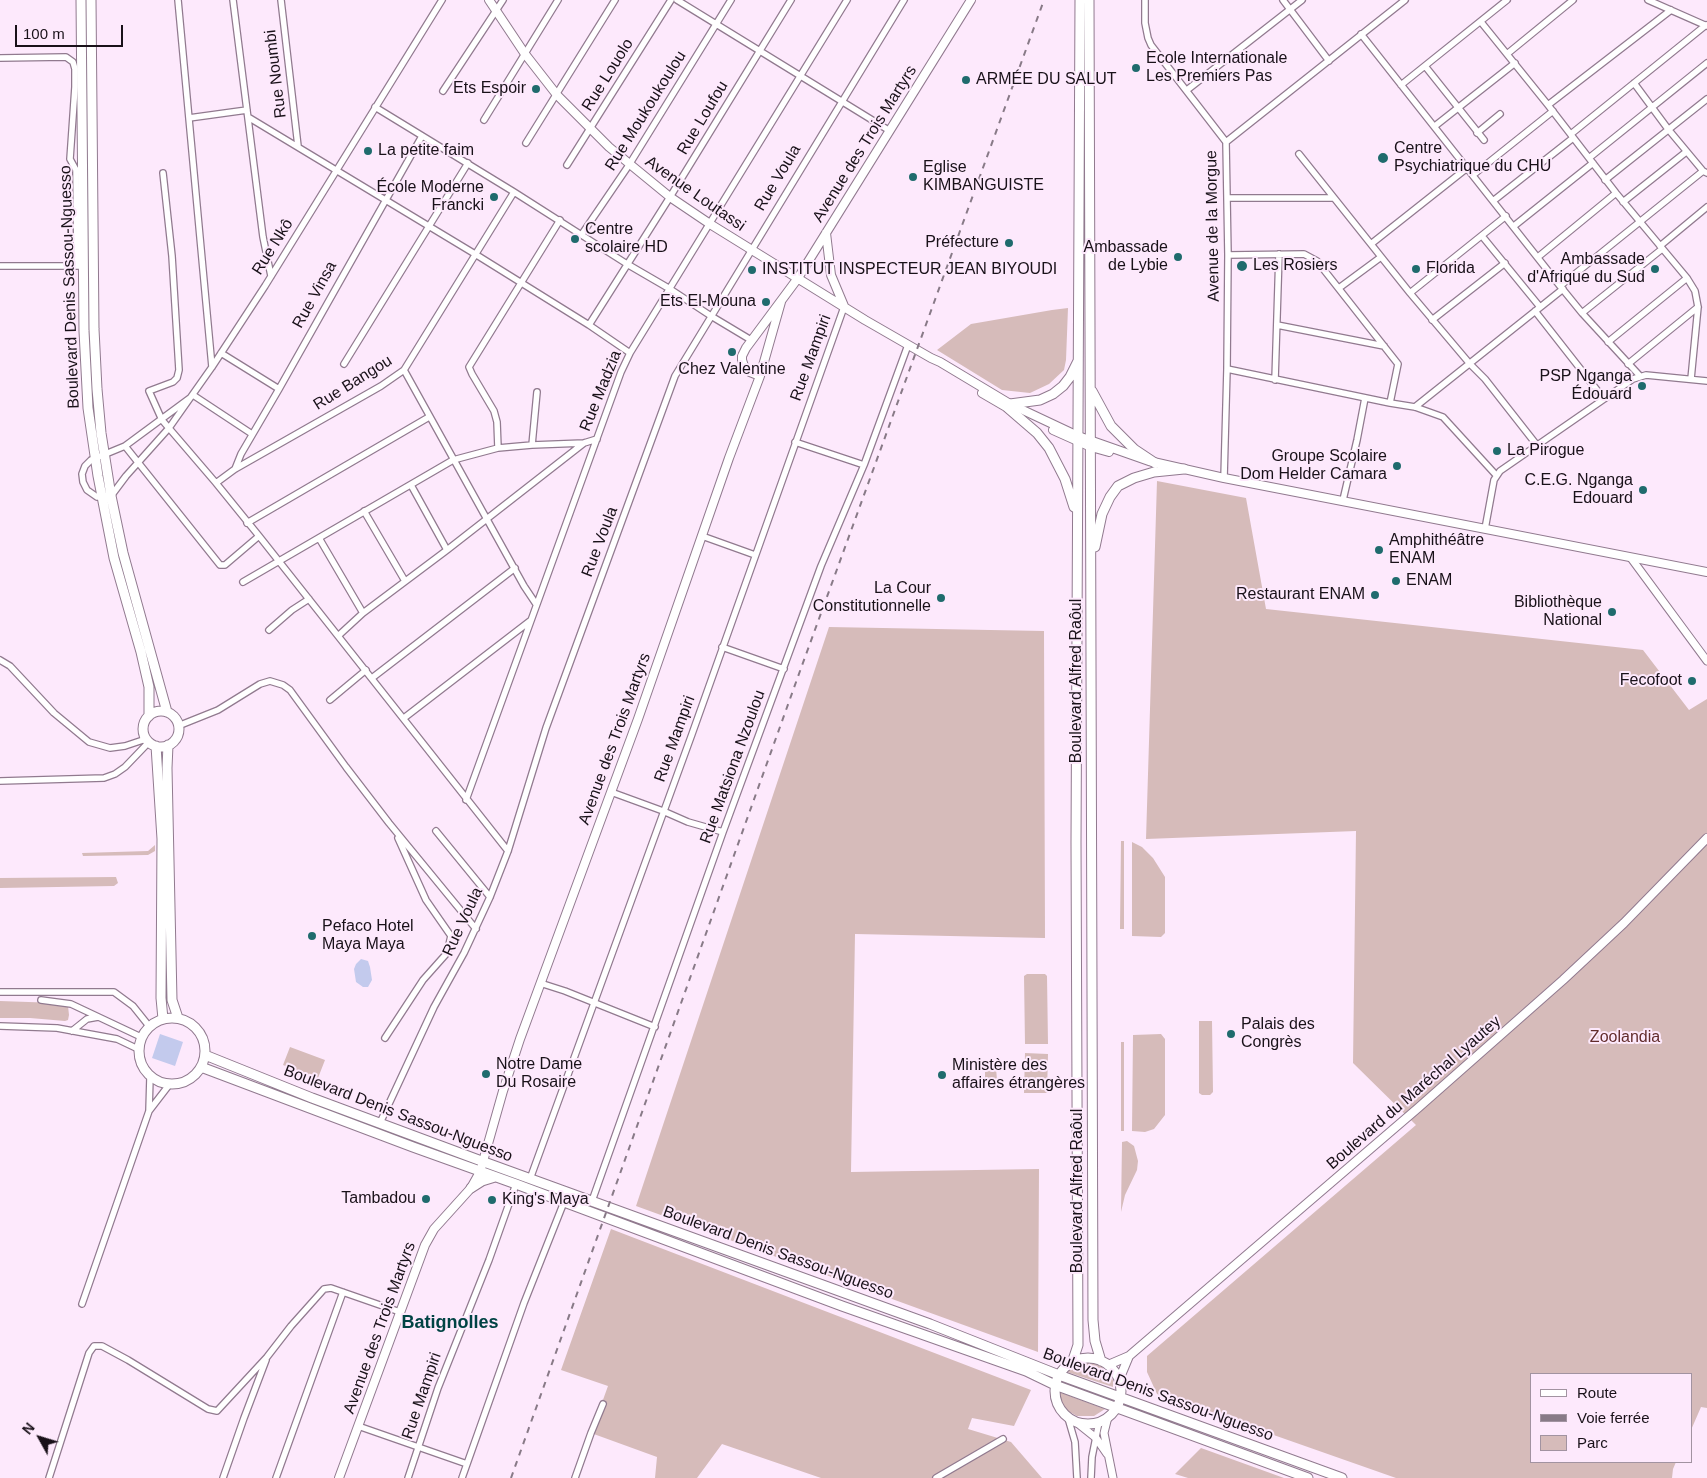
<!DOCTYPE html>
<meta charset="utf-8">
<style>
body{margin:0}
#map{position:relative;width:1707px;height:1478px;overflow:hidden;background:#fde9fc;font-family:Arial,sans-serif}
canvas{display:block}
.legend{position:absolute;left:1530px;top:1373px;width:162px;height:90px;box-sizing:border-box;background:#fde9fc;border:1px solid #a293a1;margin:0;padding:6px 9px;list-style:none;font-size:15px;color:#191119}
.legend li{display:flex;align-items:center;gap:10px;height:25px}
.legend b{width:25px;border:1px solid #a293a1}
.north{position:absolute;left:15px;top:1413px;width:50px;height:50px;-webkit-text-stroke:4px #fde9fc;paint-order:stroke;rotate:309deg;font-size:14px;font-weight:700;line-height:20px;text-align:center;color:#191119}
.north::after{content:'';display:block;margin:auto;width:18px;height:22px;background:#191119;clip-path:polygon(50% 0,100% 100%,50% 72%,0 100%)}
.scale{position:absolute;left:15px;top:25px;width:108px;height:22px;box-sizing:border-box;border:2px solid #191119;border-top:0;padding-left:6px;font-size:15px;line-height:18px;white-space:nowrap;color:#191119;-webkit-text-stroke:4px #fde9fc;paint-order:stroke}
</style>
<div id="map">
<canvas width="1707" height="1478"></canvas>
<ul class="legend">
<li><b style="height:6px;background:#fff"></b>Route</li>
<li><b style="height:6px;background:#887a87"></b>Voie ferrée</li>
<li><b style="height:14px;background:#d6bbba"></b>Parc</li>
</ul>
<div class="north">N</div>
<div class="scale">100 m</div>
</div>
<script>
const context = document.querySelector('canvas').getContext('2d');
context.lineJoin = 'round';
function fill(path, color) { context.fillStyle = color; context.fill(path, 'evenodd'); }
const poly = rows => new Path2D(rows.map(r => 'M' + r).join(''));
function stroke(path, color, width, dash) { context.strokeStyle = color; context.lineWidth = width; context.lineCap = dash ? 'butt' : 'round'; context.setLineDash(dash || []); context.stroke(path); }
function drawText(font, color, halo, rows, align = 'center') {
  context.font = font + ' Arial,sans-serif'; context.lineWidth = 4; context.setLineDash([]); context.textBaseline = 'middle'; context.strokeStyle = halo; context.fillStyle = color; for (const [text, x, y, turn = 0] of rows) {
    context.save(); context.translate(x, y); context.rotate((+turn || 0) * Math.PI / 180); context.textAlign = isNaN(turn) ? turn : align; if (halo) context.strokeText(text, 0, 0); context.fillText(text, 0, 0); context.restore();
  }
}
const green = poly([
 [1068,308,1066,360,1064,370,1049,384,1030,393,1002,390,937,350,971,324,1052,310],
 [1157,481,1246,498,1266,609,1643,650,1689,710,1707,699,1707,1408,1701,1407,1691,1430,1691,1374,1531,1374,1531,1462,1676,1462,1673,1469,1672,1478,1396,1478,1157,1394,1147,1372,1147,1356,1416,1125,1353,1063,1356,831,1146,839],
 [829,627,1044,631,1045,938,855,934,851,1172,1039,1169,1038,1352,636,1206],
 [1121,841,1124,841,1124,929,1120,929],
 [1132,842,1142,847,1153,858,1165,877,1165,933,1161,937,1132,936],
 [155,845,155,851,148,855,83,856,82,853,148,851],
 [116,877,118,883,114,886,0,888,0,878],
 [1027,974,1045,974,1047,976,1048,1044,1025,1044,1024,976],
 [0,1001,57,1003,68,1006,69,1015,68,1020,65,1021,30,1018,0,1018],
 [1199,1021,1212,1021,1213,1092,1210,1095,1202,1095,1199,1093],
 [1161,1034,1165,1039,1165,1115,1154,1129,1145,1132,1132,1131,1133,1035],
 [1121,1042,1124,1042,1124,1131,1121,1131],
 [290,1047,325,1060,318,1078,283,1065],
 [1025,1053,1048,1054,1047,1093,1024,1093],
 [1000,1061,1000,1067,996,1068,997,1080,1000,1080,1000,1085,982,1086,982,1080,985,1080,985,1068,982,1067,982,1062],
 [1127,1141,1134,1146,1138,1161,1137,1170,1125,1195,1121,1212,1122,1142],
 [611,1229,1031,1390,1014,1426,972,1418,968,1429,1011,1442,1042,1478,821,1478,722,1444,697,1478,655,1478,657,1457,591,1433,608,1386,561,1370],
 [1089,1362,1101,1366,1108,1373,1113,1380,1113,1387,1067,1372,1071,1367,1076,1365],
 [1059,1392,1105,1409,1094,1416,1077,1416,1068,1411,1062,1404],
 [1201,1448,1284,1478,1188,1478,1175,1474]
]);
const water = poly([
 [361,959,368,961,370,967,372,980,368,987,363,987,356,982,354,969,356,964],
 [160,1034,183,1042,175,1066,152,1058]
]);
const minor = poly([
 [178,0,212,367],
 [233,0,263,237,271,276],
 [281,0,298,146],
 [677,0,890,131],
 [1145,0,1145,23,1148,38,1151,45,1226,142,1228,255,1227,369,1224,478],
 [1283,0,1329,61],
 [1648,0,1707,26],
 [1481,22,1548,105,1616,193,1687,278,1695,291,1698,307,1691,379],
 [1361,34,1560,286,1582,313,1640,376],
 [1507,54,1573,0],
 [0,58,66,57,73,62,75,69,75,87,70,159,76,170,82,171],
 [1425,66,1484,140],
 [1634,83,1668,129,1703,171,1707,173],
 [1401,85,1507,0],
 [1187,90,1302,0],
 [443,91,503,0],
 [1548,105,1671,10],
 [375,107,514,192,627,264,670,289,711,316,751,340],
 [248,117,475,254,589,325,630,353],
 [189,118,247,110],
 [484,120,558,0],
 [1435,126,1515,63],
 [1477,133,1500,114],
 [1571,134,1706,25],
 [1226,142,1405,0],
 [526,143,615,0],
 [1299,154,1410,293,1470,364,1485,379,1536,444],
 [1589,158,1707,63],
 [567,165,671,0],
 [76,170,77,266],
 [163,173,172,256,179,370,177,378,173,382,149,391,162,420,216,483,259,536,508,851],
 [1473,175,1553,111],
 [1605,180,1707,99],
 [1228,198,1334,198],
 [1493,201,1573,138],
 [1623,202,1686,152],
 [1514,226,1593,163],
 [582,234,629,165,731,0],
 [1482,236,1540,307],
 [1371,244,1467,168],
 [1660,246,1707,207],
 [1228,255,1304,254,1317,261,1398,364,1390,403],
 [1538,257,1616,193],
 [0,266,80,266],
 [1560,286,1703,171],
 [1339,288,1381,257],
 [1410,293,1506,216],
 [1535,311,1604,399],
 [1582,313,1662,249],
 [1432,320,1505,263],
 [589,325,670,197,791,0],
 [1277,325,1384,346],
 [1608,342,1687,278],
 [221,353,279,389],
 [344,364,468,163],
 [1628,364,1698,307],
 [1227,369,1390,403,1415,407,1443,417,1496,475],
 [404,370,524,586,536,604],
 [1275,380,1279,254],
 [193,395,252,434],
 [190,398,125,446,91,460,85,466,82,474,83,482,87,490,97,497,111,496,126,476,169,428,212,367,265,286,442,0],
 [1415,407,1563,289],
 [795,442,864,465],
 [532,445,537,392],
 [125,446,220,565,225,565,259,536],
 [498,448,497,422,494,411,472,374,469,367,560,220],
 [235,469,241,454,279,389,422,136],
 [216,483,235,469,381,386,404,370,514,192],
 [411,485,447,550],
 [1343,500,1357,440,1365,398],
 [364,511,405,581],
 [247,523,429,417],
 [1485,529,1494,480,1500,471,1633,379,1646,375,1707,381],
 [702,536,755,555],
 [319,538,363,613],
 [243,582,453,460,498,448,532,445,584,443,597,439],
 [269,630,292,610,309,599],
 [338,636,363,613,447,550,584,443],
 [722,647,784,669],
 [0,660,10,666,54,713,89,742,110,748,125,746,146,739],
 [372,678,515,568],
 [330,700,366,670],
 [404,718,530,621],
 [178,726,218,710,260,684,270,681,283,685,290,690,346,767,389,823,476,929],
 [0,781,104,778,115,774,125,767,149,742],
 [611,792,663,811,688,822,723,832],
 [466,800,621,372,630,353,847,0],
 [436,831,490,897],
 [540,983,565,991,655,1027],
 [0,992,114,992,133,1006,149,1026],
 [41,1000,71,1004,141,1037],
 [0,1026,57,1028,117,1039,138,1049],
 [72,1031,87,1019,98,1017],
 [385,1038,423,980,447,953,451,936,426,900,398,838],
 [149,1111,169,1085],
 [380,1123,434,1007,464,953,490,897,508,851,546,728,675,376,904,0],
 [530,1179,692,734,844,307],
 [592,1201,723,832,821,566,864,465,908,345],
 [82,1304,149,1111,150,1077],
 [1068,1418,1075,1442,1077,1478],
 [358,1426,467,1464],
 [49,1478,89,1353,94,1346,102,1346,128,1360,208,1409,217,1411,267,1357,291,1326,324,1289,331,1288,400,1312],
 [223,1478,244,1418,266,1360],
 [276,1478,343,1292],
 [408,1478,438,1388,489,1260,516,1184],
 [462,1478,524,1303,564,1202],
 [575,1478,591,1433,603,1404],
 [936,1478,1003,1439],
 [1091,1478,1092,1457,1099,1422]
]);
const tertiary = poly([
 [1631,558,1707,661],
 [1108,1417,1104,1433,1113,1478],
 [1076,1422,1096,1438,1107,1454]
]);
const secondary = poly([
 [489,0,525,54,557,95,609,147,670,197,710,224,865,320,931,358,940,362,1010,404,1078,436,1149,461,1224,478,1707,572],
 [826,233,831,275,844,306],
 [760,376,750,372,744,366,742,360,742,356,746,348,798,278,971,0],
 [982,393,1006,407],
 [1053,430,1091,447,1109,452],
 [1108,1365,1129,1356,1418,1108,1563,980,1624,923,1707,838],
 [1119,1380,1129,1356],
 [339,1478,425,1245,434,1229,471,1188,480,1172,503,1091,520,1039,638,719,729,458,760,376,781,302]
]);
const primary = poly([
 [81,0,84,331,88,408,98,476,114,558,141,652,149,687,149,716],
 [91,0,94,329,97,389,101,433,111,496,123,553,167,712],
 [1089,0,1093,1320,1095,1341,1101,1361],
 [1092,391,1111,426,1134,449,1155,463],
 [1010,404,1040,400,1053,394,1063,386,1070,377,1078,361],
 [1008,408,1037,433,1049,448,1065,479,1074,507],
 [1095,547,1102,514,1110,497,1118,486,1134,478,1154,472,1184,469],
 '143 729a18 18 0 1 1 36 0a18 18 0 1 1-36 0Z',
 [168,745,167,768,172,1000,178,1018],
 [156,746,162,839,161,998,163,1019],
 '139 1051a33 33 0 1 1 66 0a33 33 0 1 1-66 0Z',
 [205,1055,312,1098,484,1162,930,1324,1059,1375,1342,1478],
 [201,1067,413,1147,516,1184,842,1306,1026,1371,1055,1385,1308,1478],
 [471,1188,482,1181,495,1177],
 '1055 1391a33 33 0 1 1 66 0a33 33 0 1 1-66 0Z',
 [1072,1363,1078,1345,1076,842,1080,0]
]);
const rail = poly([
 [511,1478,800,671,1044,0]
]);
const markers = [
 [1136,68,5,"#1f6b6d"],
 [966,80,5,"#1f6b6d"],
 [536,89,5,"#1f6b6d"],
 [368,151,5,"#1f6b6d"],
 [1383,158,6,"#1f6b6d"],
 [913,177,5,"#1f6b6d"],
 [494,197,5,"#1f6b6d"],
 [575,239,5,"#1f6b6d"],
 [1009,243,5,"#1f6b6d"],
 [1178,257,5,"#1f6b6d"],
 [1242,266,6,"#1f6b6d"],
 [1416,269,5,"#1f6b6d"],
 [1655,269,5,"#1f6b6d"],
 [752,270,5,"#1f6b6d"],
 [766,302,5,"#1f6b6d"],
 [732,352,5,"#1f6b6d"],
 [1642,386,5,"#1f6b6d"],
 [1497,451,5,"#1f6b6d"],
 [1397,466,5,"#1f6b6d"],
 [1643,490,5,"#1f6b6d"],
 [1379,550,5,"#1f6b6d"],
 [1396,581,5,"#1f6b6d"],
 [1375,595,5,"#1f6b6d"],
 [941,598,5,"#1f6b6d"],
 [1612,612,5,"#1f6b6d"],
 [1692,681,5,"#1f6b6d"],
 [312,936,5,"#1f6b6d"],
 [1231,1034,5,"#1f6b6d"],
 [486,1074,5,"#1f6b6d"],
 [942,1075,5,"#1f6b6d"],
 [426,1199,5,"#1f6b6d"],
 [492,1200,5,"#1f6b6d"]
];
const poiNames = [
 ["Ecole Internationale",1146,59],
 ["Les Premiers Pas",1146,77],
 ["ARMÉE DU SALUT",976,80],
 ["Ets Espoir",526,89,"right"],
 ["Centre",1394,149],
 ["Psychiatrique du CHU",1394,167],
 ["La petite faim",378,151],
 ["Eglise",923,168],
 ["KIMBANGUISTE",923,186],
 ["École Moderne",484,188,"right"],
 ["Francki",484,206,"right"],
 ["Centre",585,230],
 ["scolaire HD",585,248],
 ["Préfecture",999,243,"right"],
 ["Ambassade",1168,248,"right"],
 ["de Lybie",1168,266,"right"],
 ["Ambassade",1645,260,"right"],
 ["d'Afrique du Sud",1645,278,"right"],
 ["Les Rosiers",1253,266],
 ["Florida",1426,269],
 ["INSTITUT INSPECTEUR JEAN BIYOUDI",762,270],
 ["Ets El-Mouna",756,302,"right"],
 ["Chez Valentine",732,370,"center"],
 ["PSP Nganga",1632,377,"right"],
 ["Édouard",1632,395,"right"],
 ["La Pirogue",1507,451],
 ["Groupe Scolaire",1387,457,"right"],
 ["Dom Helder Camara",1387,475,"right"],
 ["C.E.G. Nganga",1633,481,"right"],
 ["Edouard",1633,499,"right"],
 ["Amphithéâtre",1389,541],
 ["ENAM",1389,559],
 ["ENAM",1406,581],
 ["La Cour",931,589,"right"],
 ["Constitutionnelle",931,607,"right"],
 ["Restaurant ENAM",1365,595,"right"],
 ["Bibliothèque",1602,603,"right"],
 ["National",1602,621,"right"],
 ["Fecofoot",1682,681,"right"],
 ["Pefaco Hotel",322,927],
 ["Maya Maya",322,945],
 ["Palais des",1241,1025],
 ["Congrès",1241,1043],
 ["Notre Dame",496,1065],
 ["Du Rosaire",496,1083],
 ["Ministère des",952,1066],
 ["affaires étrangères",952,1084],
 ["Tambadou",416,1199,"right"],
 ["King's Maya",502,1200]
];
const streetNames = [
 ["Rue Noumbi",276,74,-97],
 ["Rue Louolo",608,75,-58],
 ["Rue Moukoukoulou",646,111,-58],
 ["Rue Loufou",703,118,-59],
 ["Avenue des Trois Martyrs",865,144,-58],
 ["Rue Voula",778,178,-59],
 ["Avenue Loutassi",695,194,35],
 ["Avenue de la Morgue",1213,226,-91],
 ["Rue Nkô",273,247,-58],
 ["Boulevard Denis Sassou-Nguesso",70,287,-92],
 ["Rue Vinsa",315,295,-61],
 ["Rue Mampiri",811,358,-70],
 ["Rue Bangou",353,383,-32],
 ["Rue Madzia",601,391,-68],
 ["Rue Voula",600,542,-69],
 ["Boulevard Alfred Raôul",1077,681,-90],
 ["Avenue des Trois Martyrs",615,739,-70],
 ["Rue Mampiri",675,739,-70],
 ["Rue Matsiona Nzoulou",733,767,-70],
 ["Rue Voula",463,922,-65],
 ["Boulevard du Maréchal Lyautey",1414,1093,-41],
 ["Boulevard Denis Sassou-Nguesso",398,1114,21],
 ["Boulevard Alfred Raôul",1078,1191,-90],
 ["Boulevard Denis Sassou-Nguesso",778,1253,20],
 ["Avenue des Trois Martyrs",380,1328,-70],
 ["Boulevard Denis Sassou-Nguesso",1158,1395,20],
 ["Rue Mampiri",422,1396,-71]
];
const parkNames = [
 ["Zoolandia",1625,1038]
];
const neighbourhoodNames = [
 ["Batignolles",450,1323]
];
fill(green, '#d6bbba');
fill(water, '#c3caed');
stroke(minor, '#917a8f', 8);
stroke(tertiary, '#917a8f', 9);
stroke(secondary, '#917a8f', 10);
stroke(primary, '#917a8f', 11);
stroke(minor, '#fff', 5.5);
stroke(tertiary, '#fff', 7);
stroke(secondary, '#fff', 8);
stroke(primary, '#fff', 9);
stroke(rail, '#887a87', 2, [6, 6]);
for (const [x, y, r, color] of markers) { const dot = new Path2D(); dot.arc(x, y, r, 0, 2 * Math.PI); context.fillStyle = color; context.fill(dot); stroke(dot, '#fde9fc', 2); }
drawText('16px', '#191119', '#fde9fc', poiNames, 'left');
drawText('16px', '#191119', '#fde9fc', streetNames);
drawText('16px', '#622c2c', '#fde9fc', parkNames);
drawText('bold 18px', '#004344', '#fde9fc', neighbourhoodNames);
</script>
